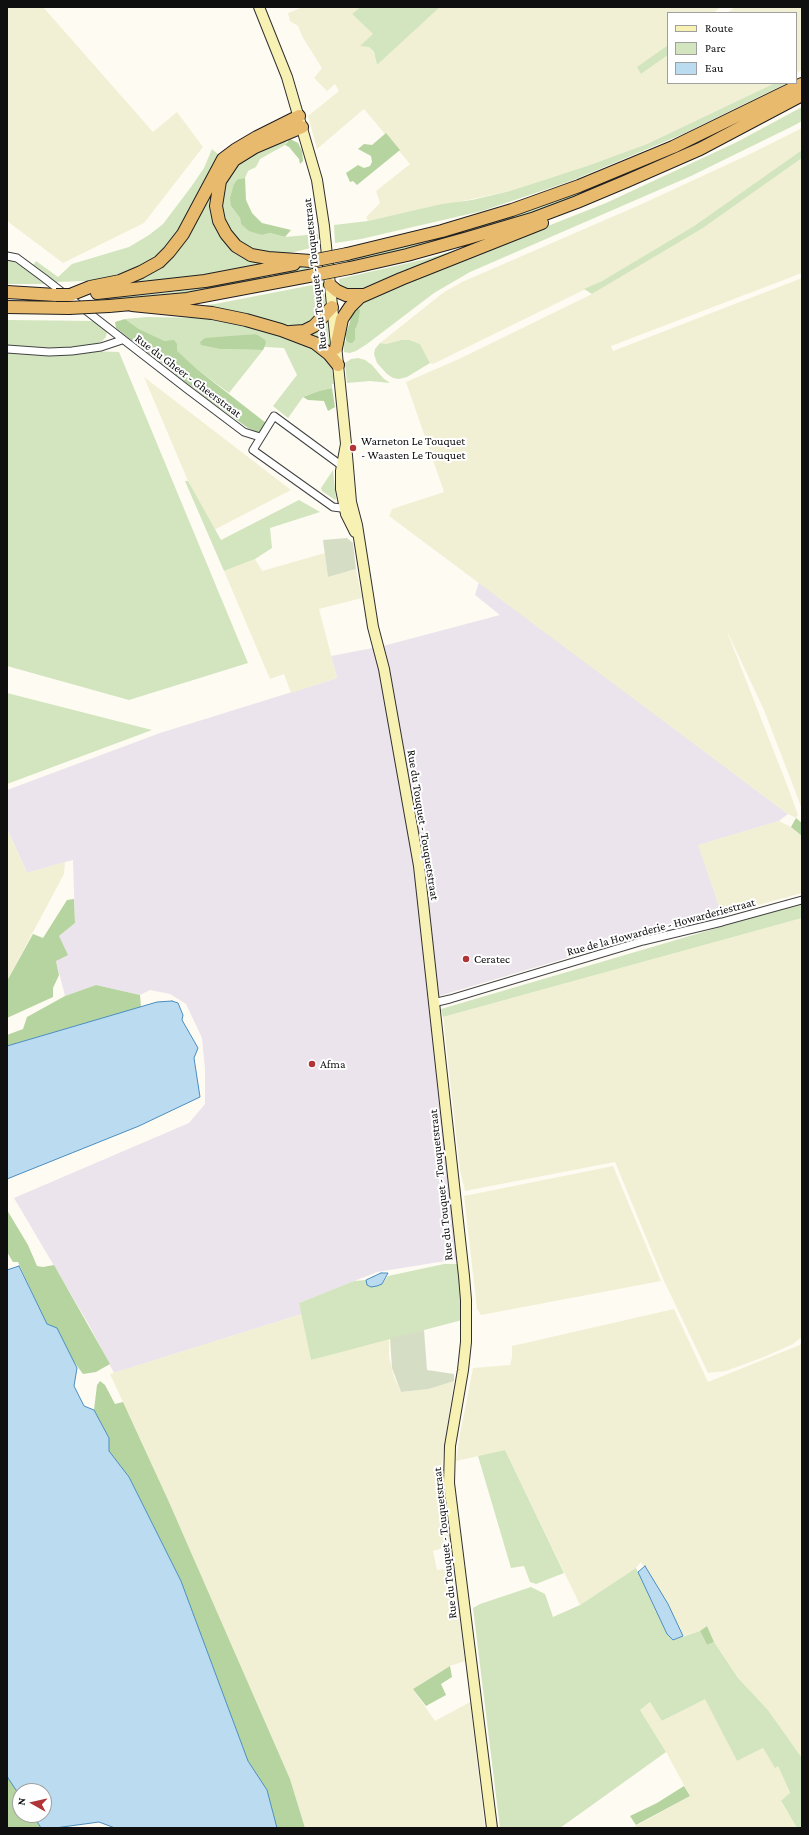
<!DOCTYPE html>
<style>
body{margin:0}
#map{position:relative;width:809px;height:1835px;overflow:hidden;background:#fefbf2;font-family:"Crimson Pro",serif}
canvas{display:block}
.frame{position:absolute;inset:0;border:8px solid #0f0f0f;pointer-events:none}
.legend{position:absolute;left:667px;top:12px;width:130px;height:72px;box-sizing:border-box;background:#fff;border:1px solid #9f9f9f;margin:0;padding:5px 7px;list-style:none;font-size:12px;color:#0f0f0f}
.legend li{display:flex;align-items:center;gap:8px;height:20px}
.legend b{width:20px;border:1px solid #9f9f9f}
.north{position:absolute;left:12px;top:1783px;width:40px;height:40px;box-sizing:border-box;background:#fff;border:1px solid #9f9f9f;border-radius:50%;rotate:278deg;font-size:11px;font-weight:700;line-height:16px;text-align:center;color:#0f0f0f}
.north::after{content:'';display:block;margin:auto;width:14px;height:18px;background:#b13437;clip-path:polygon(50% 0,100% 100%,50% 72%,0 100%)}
</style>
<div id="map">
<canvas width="809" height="1835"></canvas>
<div class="frame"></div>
<ul class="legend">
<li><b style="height:5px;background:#f7f1b3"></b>Route</li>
<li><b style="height:11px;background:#d2e5be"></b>Parc</li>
<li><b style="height:11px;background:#bbdbf0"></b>Eau</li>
</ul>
<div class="north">N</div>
</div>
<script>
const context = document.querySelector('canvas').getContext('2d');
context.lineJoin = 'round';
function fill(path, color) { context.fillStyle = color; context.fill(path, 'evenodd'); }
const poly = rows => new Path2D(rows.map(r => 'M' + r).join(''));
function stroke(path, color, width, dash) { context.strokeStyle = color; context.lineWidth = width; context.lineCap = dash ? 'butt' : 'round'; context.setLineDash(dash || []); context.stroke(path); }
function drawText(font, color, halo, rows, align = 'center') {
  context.font = font + ' "Crimson Pro",serif'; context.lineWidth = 4; context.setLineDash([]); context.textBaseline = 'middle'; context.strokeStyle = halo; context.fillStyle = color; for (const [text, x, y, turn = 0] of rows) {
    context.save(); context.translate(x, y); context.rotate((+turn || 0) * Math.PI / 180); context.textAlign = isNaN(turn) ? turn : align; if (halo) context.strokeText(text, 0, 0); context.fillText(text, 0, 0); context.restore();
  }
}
const industrial = poly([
 [479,582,788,814,779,821,699,845,721,912,429,999,458,1259,377,1272,299,1303,302,1314,114,1373,89,1325,14,1198,189,1123,205,1104,205,1069,202,1038,186,1004,170,994,150,990,140,995,96,985,65,996,56,961,59,936,75,923,73,860,27,873,7,829,7,790,160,733,337,678,331,656,383,646,500,615,475,595]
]);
const farmland = poly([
 [7,7,43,7,153,132,177,112,203,147,144,223,63,263,7,221],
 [303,7,360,7,352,14,373,34,369,47,374,53,377,65,440,7,721,7,713,13,668,13,668,45,638,67,641,74,668,55,668,83,775,83,647,144,587,166,510,191,368,221,366,217,380,203,376,191,410,164,364,109,317,149,308,116,339,91,335,84,327,91,314,78,322,68,303,38,298,26,290,21,288,13],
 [735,7,802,7,802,70,796,73,796,13,727,13],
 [802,128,802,150,694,226,602,281,433,364,430,363,420,344,401,340,386,344,380,343,444,292,462,282,644,203,750,154],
 [802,158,802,273,611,346,613,351,802,278,802,809,764,710,726,629,789,790,798,815,796,818,788,814,389,516,392,509,444,492,406,382,459,359,592,294,703,228],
 [144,377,291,490,214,530,188,481],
 [325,553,328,577,356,569,362,598,319,609,337,678,291,693,284,674,270,679,224,571,255,559,262,571],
 [779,821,791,827,802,836,802,893,729,913,721,912,698,845],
 [7,829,27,873,65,862,64,874,7,981],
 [802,918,802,1337,793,1344,764,1357,726,1371,708,1373,664,1281,615,1162,465,1191,460,1170,443,1017],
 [613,1166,661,1281,481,1315,477,1309,464,1196],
 [674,1309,708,1382,802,1344,802,1758,768,1710,738,1678,714,1642,707,1626,700,1631,683,1636,668,1604,641,1562,636,1568,580,1605,505,1450,456,1461,459,1439,473,1368,510,1365,512,1357,512,1346],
 [302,1314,311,1360,389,1338,389,1357,394,1377,401,1392,429,1389,454,1381,442,1464,452,1545,433,1551,437,1570,453,1568,465,1661,450,1666,413,1689,435,1721,470,1702,485,1828,305,1828,290,1779,169,1502,110,1374],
 [705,1698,737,1761,763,1748,775,1767,778,1766,790,1794,781,1802,797,1828,632,1828,690,1796,666,1752,640,1710,650,1702,663,1721]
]);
const green = poly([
 [360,7,440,7,377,65,374,52,369,47,360,46,373,34,352,14],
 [668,45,668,55,641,74,637,67],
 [775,83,787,83,683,134,571,181,482,211,361,239,335,243,334,225,368,221,442,204,472,200,510,191,587,166,647,144],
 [789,96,708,141,575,197,500,223,429,244,340,266,338,261,429,239],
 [802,107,802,121,795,125,691,176,470,272,434,293,367,344,356,351,350,353,344,352,344,342,346,341,349,343,355,340,355,330,358,323,356,308,364,301,381,292,606,203,737,142],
 [284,139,287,141,285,145,260,159,256,167,248,171,245,178,238,179,231,206,240,218,241,224,262,235,270,233,285,237,318,234,319,246,282,255,258,253,237,240,229,230,223,217,221,206,226,179,234,168,245,158],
 [247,148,215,187,225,237,268,263,185,279,120,285,162,264,217,174],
 [212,149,220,156,178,233,167,247,142,266,111,280,56,282,33,265,36,261,58,277,72,264,129,247,149,235,163,224,191,187,204,168],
 [802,150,802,158,703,228,592,294,584,289,602,281,694,226],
 [501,237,356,292,340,287,339,279,426,259],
 [7,258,31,271,45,284,7,284],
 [318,265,319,270,226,289,102,303,101,299,173,292,204,287],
 [323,283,326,311,301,329,181,308,215,304],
 [147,317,203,318,227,321,256,327,312,346,331,363,334,384,332,384,332,388,319,391,303,397,288,418,273,406,297,375,284,348,265,347,266,344,256,334,249,335,221,349,263,350,229,393,198,370,176,351,174,341,165,341,139,329,125,319],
 [7,320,96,321,107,331,106,337,100,343,61,350,119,352,248,663,129,700,7,666],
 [327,320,330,351,305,334],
 [401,340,409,340,420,344,430,363,407,377,399,379,393,378,387,374,377,363,374,354,375,349,380,343,386,344],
 [358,358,365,360,372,365,383,378,390,383,370,381,347,383,345,363,351,359],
 [333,470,336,499,335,500,322,491,321,488],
 [185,481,188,481,221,540,299,500,320,512,270,528,272,548,255,559,224,571],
 [7,693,152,730,7,784],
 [802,903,802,918,443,1017,441,1009],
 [444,1264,458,1264,462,1320,311,1360,299,1303,354,1281,366,1280,368,1285,382,1284,388,1276],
 [505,1450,564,1573,536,1584,530,1582,524,1566,511,1568,478,1456],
 [636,1568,667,1634,673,1640,700,1631,707,1645,714,1642,738,1678,768,1710,802,1758,802,1828,797,1828,781,1801,790,1793,778,1766,775,1768,763,1748,737,1761,705,1699,662,1721,650,1702,640,1710,666,1752,560,1828,500,1828,473,1608,480,1604,531,1587,545,1594,553,1617,580,1605]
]);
const forest = poly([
 [386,133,400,150,357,185,353,181,350,182,346,173,358,165,364,168,370,166,372,162,371,156,358,149,364,144,372,145],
 [290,139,298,143,302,151,303,161,300,164,299,159,289,147,285,145],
 [245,178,246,200,252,213,262,223,291,230,285,237,270,233,262,235,249,231,241,224,240,218,231,206,230,198,234,184,238,179],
 [356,308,360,310,358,323,355,330,355,340,352,343,349,343,346,341,346,334,352,315],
 [125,319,139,329,165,341,174,340,177,344,177,351,198,370,266,423,259,433,248,428,206,398,116,328,115,322],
 [256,334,265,340,266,344,263,350,221,349,201,345,200,342,205,338],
 [332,388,335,407,328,411,324,401,308,400,303,397,319,391],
 [796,818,802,823,802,836,791,827],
 [74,899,75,923,59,936,68,955,56,961,59,975,53,988,53,997,7,1018,7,981,33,934,43,938,67,900],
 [96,985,140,995,141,1007,7,1046,7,1035,23,1029,27,1017,65,996],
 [7,1210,28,1245,37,1266,43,1267,54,1265,110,1364,96,1372,83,1374,47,1325,18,1262,13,1262,7,1252],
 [100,1381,105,1385,115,1404,123,1402,169,1502,290,1779,305,1828,277,1828,267,1790,248,1761,181,1581,129,1477,109,1451,109,1438,94,1410,97,1385],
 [707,1626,714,1642,707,1645,700,1631],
 [450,1666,452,1677,441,1684,446,1695,426,1706,413,1689],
 [7,1775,20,1796,20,1815,33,1815,41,1828,7,1828],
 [684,1786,690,1796,636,1825,630,1816,657,1803]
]);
const cemetery = poly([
 [347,538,353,543,356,569,328,577,323,540],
 [424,1330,427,1370,454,1374,454,1381,429,1389,401,1392,392,1368,390,1338]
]);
const water = poly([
 [172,1001,178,1003,183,1015,182,1020,198,1048,194,1058,200,1097,139,1126,7,1179,7,1046,157,1002,172,1001],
 [19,1266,47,1324,57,1328,77,1368,74,1386,84,1406,94,1410,109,1438,109,1451,129,1477,181,1581,248,1761,267,1790,277,1828,115,1828,99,1822,55,1828,41,1828,33,1815,44,1815,44,1791,20,1791,20,1796,8,1778,7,1775,7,1270,19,1266],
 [381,1273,388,1273,382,1284,377,1286,371,1287,367,1285,366,1280,381,1273],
 [645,1566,668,1604,683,1636,673,1640,667,1634,638,1572,645,1566]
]);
const minor = poly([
 [7,256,17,258,44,278,187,389,244,432,260,437],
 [7,349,49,352,72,351,101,347,122,340],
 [342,466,274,416,253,450,333,507,341,508,348,505],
 [433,1003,450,999,643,941,722,922,802,900]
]);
const secondary = poly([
 [259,7,287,77,317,180,324,226,346,444,341,471,341,489,346,514,355,532],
 [346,444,351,502,357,525,373,627,384,669,419,866,464,1276,466,1300,466,1342,463,1370,450,1446,449,1483,492,1828]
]);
const trunk = poly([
 [302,127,255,147,234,160,220,181,216,206,219,221,226,234,236,246,251,255,268,258,311,261],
 [347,254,442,231,512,210,579,186,673,147,802,84],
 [350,268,407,255,468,238,532,219,577,202,627,181,700,149,802,95],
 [330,285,337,291,346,295,364,295],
 [7,292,56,295],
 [97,293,205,281,294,264],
 [70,295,90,287,120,281,141,272,159,262,169,252,183,234,223,159,235,150,257,137,299,116],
 [132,305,212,313,246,320,281,330,315,343,329,354,338,365],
 [109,306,187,299,314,275],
 [7,307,69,308],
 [290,332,304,331,314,326,332,307],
 [336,348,342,319,350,307,360,297,401,279,542,223]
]);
const trunkBridge = poly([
 [311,261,347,254],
 [314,275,350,268],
 [56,295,70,295],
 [69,308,109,306]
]);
const markers = [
 [353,448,4,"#b13437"],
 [466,959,4,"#b13437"],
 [312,1064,4,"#b13437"]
];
const streetNames = [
 ["Rue du Touquet - Touquetstraat",315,274,-96],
 ["Rue du Gheer - Gheerstraat",188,376,37],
 ["Rue du Touquet - Touquetstraat",423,825,81],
 ["Rue de la Howarderie - Howarderiestraat",661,927,-15],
 ["Rue du Touquet - Touquetstraat",441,1185,-96],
 ["Rue du Touquet - Touquetstraat",445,1543,-96]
];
const poiNames = [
 ["Warneton Le Touquet",361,441],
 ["- Waasten Le Touquet",361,455],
 ["Ceratec",474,959],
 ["Afma",320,1064]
];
fill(industrial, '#ebe4ec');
fill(farmland, '#f2f0d4');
fill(green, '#d2e5be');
fill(forest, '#b6d49f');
fill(cemetery, '#d5dec4');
fill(water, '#bbdbf0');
stroke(water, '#498ec0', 1);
stroke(minor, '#424242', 9);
stroke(secondary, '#313131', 12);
stroke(trunk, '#202020', 14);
stroke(minor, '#fff', 7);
stroke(secondary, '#f7f1b3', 10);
stroke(trunk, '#e8ba6e', 12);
stroke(trunkBridge, '#202020', 14, []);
stroke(trunkBridge, '#e8ba6e', 12);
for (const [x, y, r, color] of markers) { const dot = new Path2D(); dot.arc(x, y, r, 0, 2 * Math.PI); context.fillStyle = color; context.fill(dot); stroke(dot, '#fff', 1.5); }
drawText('12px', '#0f0f0f', '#fff', streetNames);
drawText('12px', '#0f0f0f', '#fff', poiNames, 'left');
</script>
